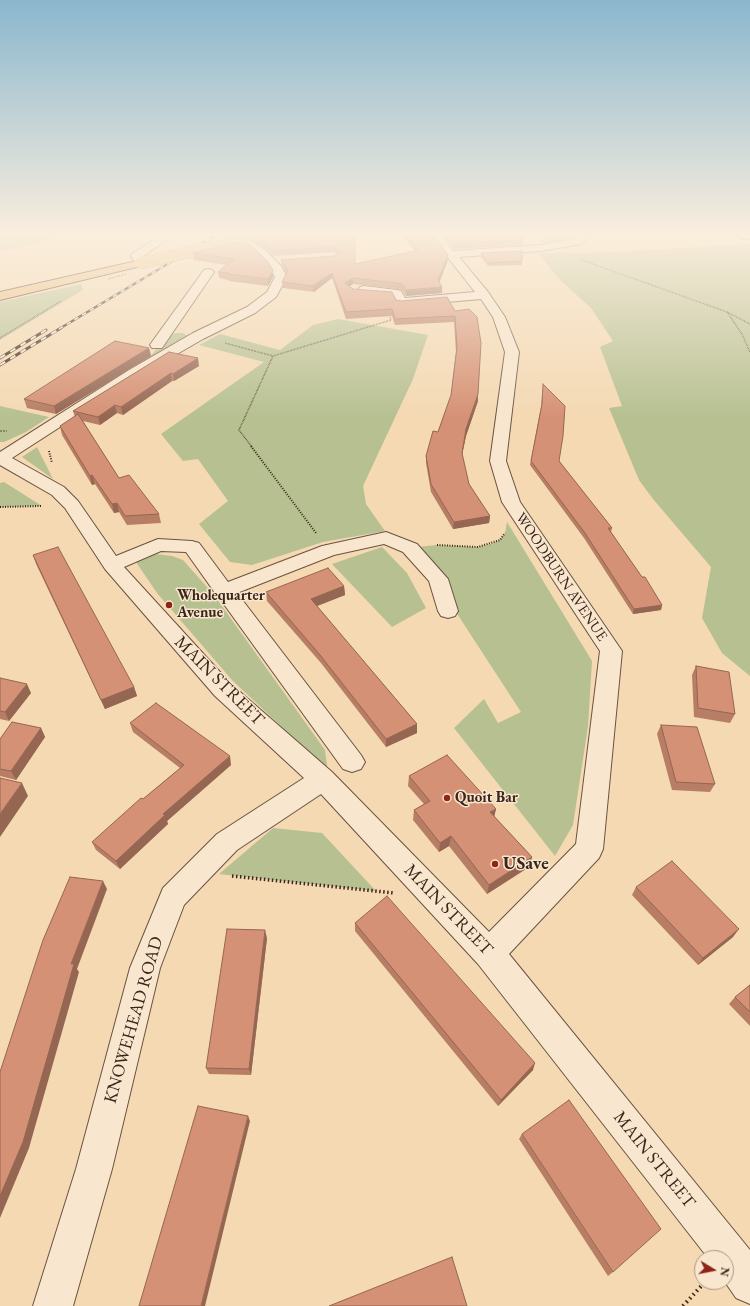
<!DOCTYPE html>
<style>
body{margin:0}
#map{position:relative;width:750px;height:1306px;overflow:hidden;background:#f4d9b3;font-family:"EB Garamond",serif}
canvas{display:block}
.north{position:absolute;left:694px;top:1250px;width:40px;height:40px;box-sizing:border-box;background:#f8e6ce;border:1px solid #ad9986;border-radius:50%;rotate:100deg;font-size:11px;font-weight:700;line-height:16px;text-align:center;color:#3c251b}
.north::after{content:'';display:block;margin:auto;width:14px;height:18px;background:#8f2418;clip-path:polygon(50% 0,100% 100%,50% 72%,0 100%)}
</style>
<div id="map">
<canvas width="750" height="1306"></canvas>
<div class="north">N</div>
</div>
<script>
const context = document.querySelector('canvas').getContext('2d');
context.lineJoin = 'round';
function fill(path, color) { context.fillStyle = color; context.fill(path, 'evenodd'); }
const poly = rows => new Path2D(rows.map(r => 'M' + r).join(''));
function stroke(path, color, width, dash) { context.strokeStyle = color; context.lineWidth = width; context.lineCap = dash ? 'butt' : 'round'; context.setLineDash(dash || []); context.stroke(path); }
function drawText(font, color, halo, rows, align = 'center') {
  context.font = font + ' "EB Garamond",serif'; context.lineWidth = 3; context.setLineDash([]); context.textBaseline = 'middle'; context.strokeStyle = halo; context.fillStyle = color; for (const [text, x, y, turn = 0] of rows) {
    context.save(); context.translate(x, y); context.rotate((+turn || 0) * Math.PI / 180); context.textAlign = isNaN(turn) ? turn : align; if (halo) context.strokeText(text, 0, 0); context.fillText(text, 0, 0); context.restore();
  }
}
const green = poly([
 [0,235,67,235,0,252],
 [541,235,587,235,577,242,541,248],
 [750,244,750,676,722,653,702,618,711,567,653,499,639,480,609,408,622,406,600,347,613,341,591,308,559,279,538,253,612,252],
 [81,284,83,290,0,340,0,302],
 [338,319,428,335,413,379,363,486,366,504,385,531,323,542,252,565,230,562,199,524,228,501,198,459,183,461,161,434,264,362,199,345,220,334,280,350,313,325],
 [175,333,183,333,188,336,186,339,149,358,163,341],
 [0,406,49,417,26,432,4,442,0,442],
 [37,447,53,479,22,457],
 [4,482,42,506,0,507,0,483],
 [507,522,592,661,588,726,573,825,555,856,454,728,484,699,498,723,521,712,456,612,410,548,436,545,478,547,491,544,500,540,505,534],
 [382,547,407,573,426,608,392,627,332,564],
 [156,554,172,556,183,560,214,595,325,750,328,774,302,746,232,680,157,593,136,562],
 [273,828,322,833,376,891,219,874]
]);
const pathFar3 = poly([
 [579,259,727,312,742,334,750,352],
 [727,312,750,324],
 [0,338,61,301],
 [225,343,273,356,391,320,390,317],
 [0,431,7,431],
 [252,447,239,430,273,356]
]);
const pathFar2 = poly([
 [251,446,316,533],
 [49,451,52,463],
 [0,507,41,506],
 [437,545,478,547,500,540,505,533]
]);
const pathFar1 = poly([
 [232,876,394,893]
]);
const path = poly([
 [683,1306,705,1282]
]);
const minor = poly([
 [161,235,173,235,142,257,147,263,145,265,137,265,131,256,132,254,161,235],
 [430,235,441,235,453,251,541,245,574,239,580,235,592,235,581,244,541,251,459,257,488,292,505,317,519,352,506,461,520,502,622,651,603,849,599,858,509,954,750,1250,750,1304,736,1298,725,1282,726,1258,708,1258,478,964,321,794,237,850,184,905,160,968,112,1169,73,1306,33,1306,76,1169,130,968,163,888,217,834,304,778,215,696,105,569,65,508,52,495,0,465,0,452,129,370,193,333,247,307,267,292,275,277,270,268,257,254,238,242,237,240,238,238,246,238,265,250,281,266,287,277,276,297,255,313,203,339,139,376,12,458,64,487,78,501,116,556,158,539,192,541,199,543,228,582,322,546,386,532,417,544,448,579,458,611,455,616,448,618,441,616,438,611,429,581,403,552,384,544,334,555,237,593,361,755,365,762,361,769,352,772,343,769,218,596,216,596,213,590,186,552,161,551,124,567,231,684,332,772,489,932,576,844,600,651,502,502,490,461,505,352,493,317,481,299,401,306,397,305,393,297,364,294,360,293,358,290,360,287,364,286,397,290,401,291,405,298,475,292,430,235],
 [738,235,750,235,750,239,742,239,738,235],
 [208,269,212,270,214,272,162,348,152,348,150,345,152,342,204,270,208,269]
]);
const major = poly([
 [248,235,264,235,263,237,242,243,237,240,238,238,248,235],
 [141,260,145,261,147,263,145,265,0,300,0,292,141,260]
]);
const railFar1 = poly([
 [59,329,216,235]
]);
const rail = poly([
 [0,358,46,330],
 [0,365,61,328]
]);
const pathBridge = poly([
 [108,279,126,274]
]);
const majorBridge = poly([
 [141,263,242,240]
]);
const wall = poly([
 [355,235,355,264,415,251,401,235,433,235,448,255,448,260,439,282,442,287,442,293,406,296,402,290,397,289,353,284,349,286,353,289,401,301,455,311,478,401,466,436,462,455,469,484,490,516,489,523,453,529,431,492,426,463,426,456,438,432,451,395,456,352,454,322,395,325,392,316,346,319,332,278,314,292,283,288,282,282,286,273,282,265,281,260,334,256,337,254,334,252,274,256,266,249,255,242,254,236],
 [443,235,523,235,523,239,522,245,454,249],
 [243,241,273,277,268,286,229,281,228,280,219,278,218,272,227,265,194,260,193,253],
 [481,253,522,261,522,265,488,266,481,257],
 [149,348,151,356,56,414,27,408,24,399],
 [169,352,199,366,174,381,172,381,123,415,117,413,100,425,83,421,119,478,159,514,161,523,127,525,119,512,114,513,95,484,92,485,62,435,60,426,75,417,73,411],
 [543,384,559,461,612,528,611,532,642,577,662,605,661,610,633,614,584,538,530,465,541,407],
 [33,555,134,687,137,696,105,709,36,564],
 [344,586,345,595,317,606,417,724,417,733,386,747,321,663,267,601,266,592],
 [696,666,735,714,730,723,694,717,692,675],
 [0,678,31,693,9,721,0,719],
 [130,723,231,765,167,821,168,824,120,869,96,850,92,842,180,768,133,732],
 [661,725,715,784,710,792,672,790,657,734],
 [41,728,45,737,16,780,0,776,0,739],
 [409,776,496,809,494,816,532,857,529,867,487,894,449,846,439,852,413,820,414,810,424,804,408,786],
 [636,887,733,937,698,965,632,895],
 [355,923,533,1070,498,1106,355,931],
 [267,938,251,1075,209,1074,206,1068],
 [750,985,750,1026,729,1004,735,997],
 [522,1134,613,1272,608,1276,519,1139]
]);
const shadedWall = poly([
 [448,255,448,260,438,286,438,280],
 [273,270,273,277,268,286,268,279],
 [332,273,332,278,314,292,313,286],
 [353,278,353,284,346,289,345,283],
 [442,287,442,293,406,296,406,290],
 [149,348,151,356,56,414,54,406],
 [198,358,199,366,174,381,173,374],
 [171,373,172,381,123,415,121,407],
 [478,394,478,401,466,436,461,460,462,453,466,429],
 [115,405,117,413,100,425,98,417],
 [92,475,95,484,92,485,90,476],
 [117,503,119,512,114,513,112,504],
 [490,516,489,523,453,529,454,522],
 [344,586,345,595,312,608,311,599],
 [662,605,661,610,633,614,634,609],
 [27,684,31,693,9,721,5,712],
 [134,687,137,696,105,709,101,700],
 [417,724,417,733,386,747,386,739],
 [41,728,45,737,16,780,11,771],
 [230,756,231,765,167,821,168,824,120,869,116,861,163,814],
 [22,783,28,796,0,837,0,814],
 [496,809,494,818,490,812],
 [451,836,449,846,439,852,440,843],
 [532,857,529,867,487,894,489,885],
 [103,881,107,889,77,969,79,972,29,1148,0,1218,0,1196,71,964],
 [739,929,733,937,698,965,703,958],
 [265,930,267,938,251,1075,249,1069],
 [535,1063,533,1070,498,1106,501,1100],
 [248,1116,250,1121,205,1306,201,1306]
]);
const building = poly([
 [259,235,355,235,355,264,419,250,406,235,433,235,448,255,438,280,442,287,406,290,402,284,397,283,353,278,345,283,353,289,392,292,396,300,401,301,447,297,455,311,469,309,477,317,481,343,478,394,466,429,462,453,469,484,490,516,454,522,431,484,426,456,433,431,438,432,451,395,457,347,455,316,395,319,392,309,346,312,332,273,313,286,282,282,288,270,281,260,334,256,340,253,340,250,334,247,273,251,265,243,254,236,259,235],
 [447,235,523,235,523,239,454,244,447,235],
 [243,241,255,249,268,262,273,270,268,279,228,274,229,273,218,272,234,259,193,253,243,241],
 [522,251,522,261,488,263,481,253,522,251],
 [115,341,149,348,54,406,24,399,115,341],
 [169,352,198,358,173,374,171,373,121,407,115,405,98,417,73,411,169,352],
 [543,384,565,406,563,436,559,461,612,528,608,528,642,577,645,577,662,605,634,609,585,533,531,461,542,404,543,384],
 [78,414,119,478,129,475,159,514,125,516,117,503,112,504,92,475,90,476,60,426,78,414],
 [58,547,134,687,101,700,33,555,58,547],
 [328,568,344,586,311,599,417,724,386,739,320,655,266,592,328,568],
 [696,666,729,672,735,714,698,708,696,666],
 [0,678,27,684,5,712,0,711,0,678],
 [156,703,230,756,163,814,165,815,116,861,92,842,141,798,143,799,184,765,130,723,156,703],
 [12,722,41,728,11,771,0,769,0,739,12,722],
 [661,725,697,727,715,784,676,782,661,725],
 [447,755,496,809,490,812,532,857,489,885,451,836,440,843,414,810,430,801,409,776,447,755],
 [0,778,22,783,0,814,0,778],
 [672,861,739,929,703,958,636,887,672,861],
 [70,877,103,881,71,964,74,964,23,1142,0,1196,0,1072,43,940,70,877],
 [387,896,535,1063,501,1100,355,923,387,896],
 [227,929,265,930,249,1069,206,1068,227,929],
 [750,985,750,1012,735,997,750,985],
 [569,1100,661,1229,613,1272,522,1134,569,1100],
 [198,1106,248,1116,201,1306,139,1306,198,1106],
 [452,1257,467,1306,329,1306,452,1257]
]);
const markers = [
 [169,605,4,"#8f2418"],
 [447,798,4,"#8f2418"],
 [495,864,4,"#8f2418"]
];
const streetNames = [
 ["WOODBURN AVENUE",561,577,56]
];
const poiNames = [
 ["Wholequarter",177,596],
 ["Avenue",177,613],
 ["Quoit Bar",455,798]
];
const nearStreetnames = [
 ["MAIN STREET",219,681,45],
 ["MAIN STREET",448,910,46],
 ["KNOWEHEAD ROAD",134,1020,-74],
 ["MAIN STREET",654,1160,51]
];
const nearPoinames = [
 ["USave",503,864]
];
fill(green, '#b6c091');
stroke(minor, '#6a5241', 2);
stroke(major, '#3c251b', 2);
stroke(pathFar3, '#3c251b', 1.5, [0.5, 1]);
stroke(pathFar2, '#3c251b', 2, [1, 1.5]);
stroke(pathFar1, '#3c251b', 3.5, [1.5, 2.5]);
stroke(path, '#3c251b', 4, [1.5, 3.5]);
fill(minor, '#f8e6ce');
fill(major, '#eabc7a');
stroke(railFar1, '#3c251b', 2.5);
stroke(rail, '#3c251b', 3);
stroke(railFar1, '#f8e6ce', 1.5, [4.5]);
stroke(rail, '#f8e6ce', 2, [6]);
stroke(majorBridge, '#3c251b', 12, []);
stroke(pathBridge, '#3c251b', 1.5, [0.5, 1]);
stroke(majorBridge, '#eabc7a', 12);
fill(wall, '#b77d65');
fill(shadedWall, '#956652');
fill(building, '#d59175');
stroke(building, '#956652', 1);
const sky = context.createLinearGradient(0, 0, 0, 418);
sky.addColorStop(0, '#8ab7ce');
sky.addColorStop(0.56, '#faeedd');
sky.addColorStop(1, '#faeedd00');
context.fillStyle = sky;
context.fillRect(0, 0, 750, 418);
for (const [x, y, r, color] of markers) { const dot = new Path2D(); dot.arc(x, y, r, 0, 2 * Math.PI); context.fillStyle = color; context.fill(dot); stroke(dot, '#f8e6ce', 1.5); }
drawText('15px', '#3c251b', '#f8e6ce', streetNames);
drawText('bold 15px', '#3c251b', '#f8e6ce', poiNames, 'left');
drawText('18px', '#3c251b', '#f8e6ce', nearStreetnames);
drawText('bold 18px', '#3c251b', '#f8e6ce', nearPoinames, 'left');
</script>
